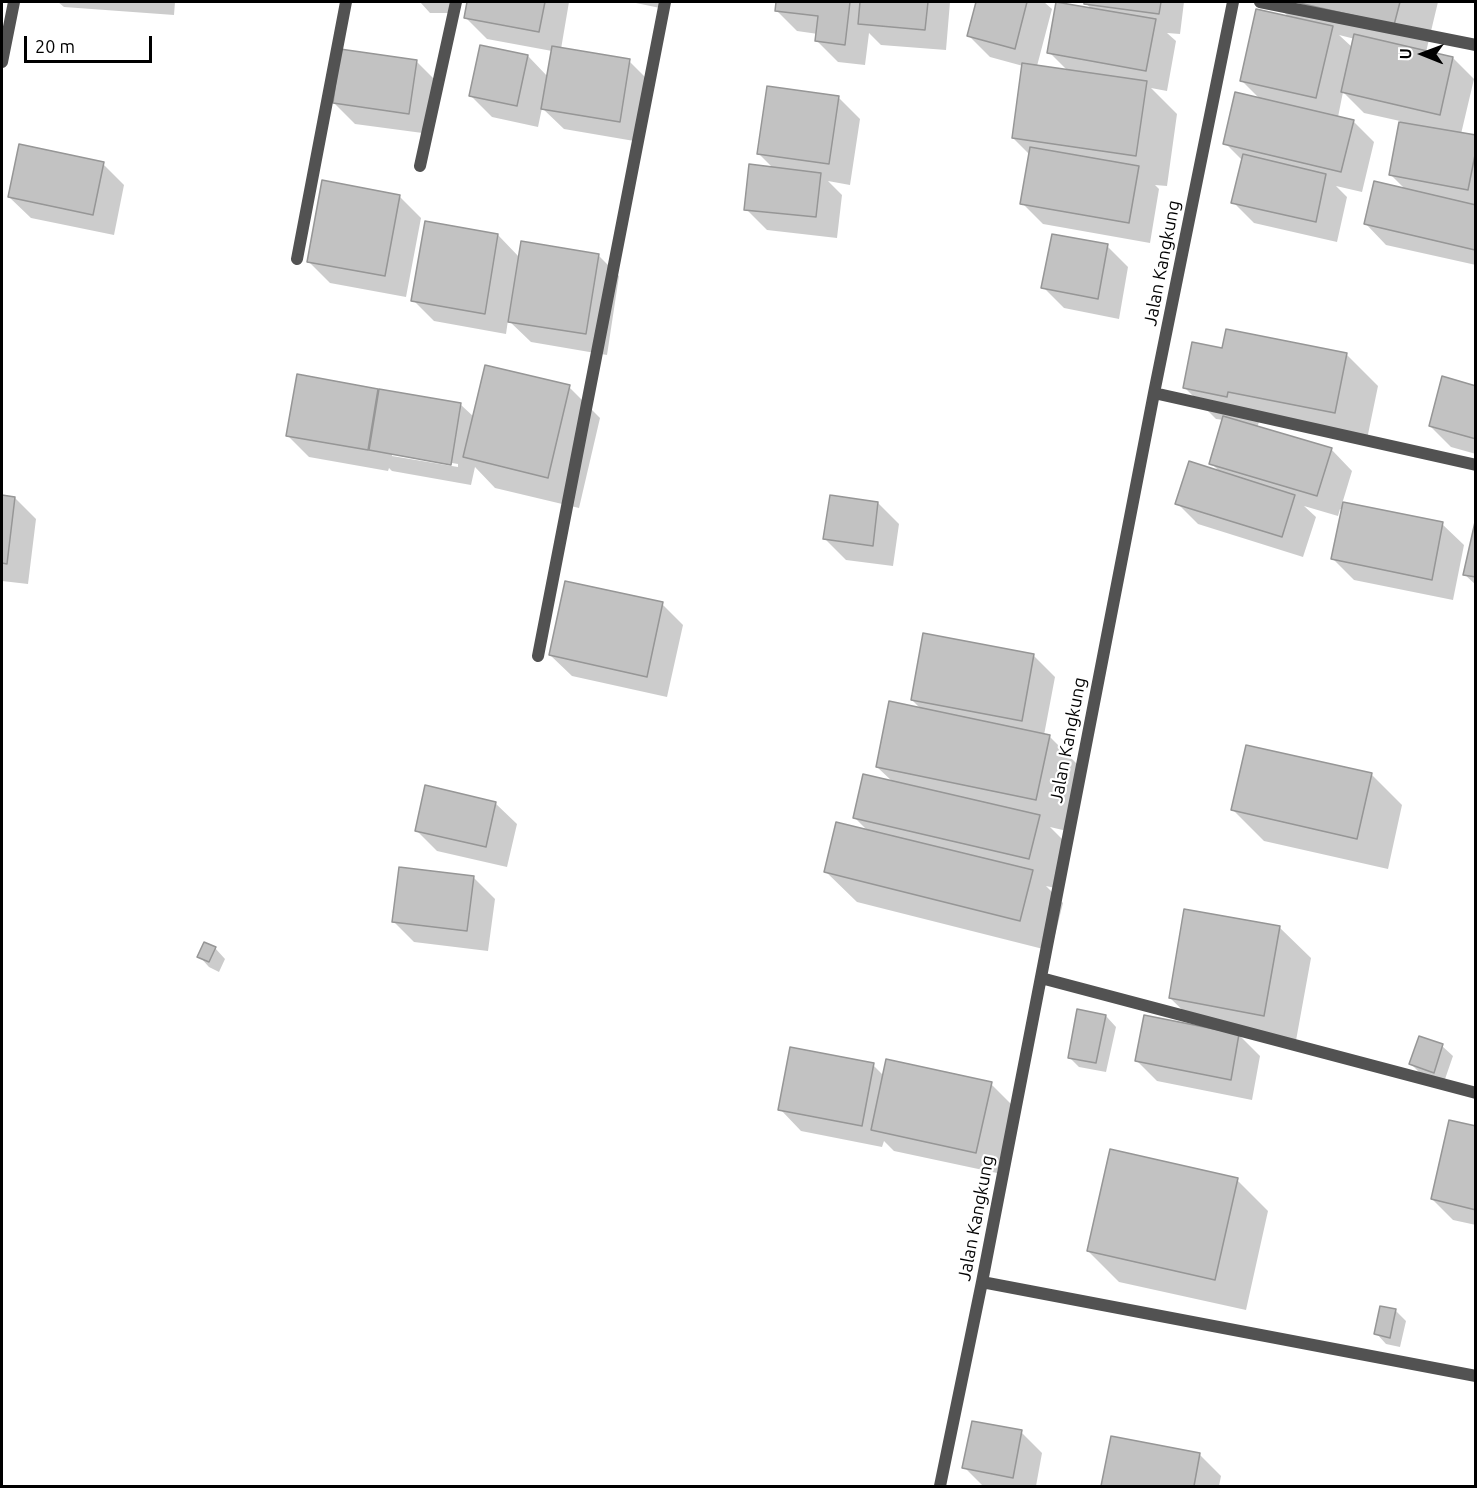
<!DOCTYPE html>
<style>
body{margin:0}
#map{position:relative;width:1477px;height:1488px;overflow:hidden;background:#fff;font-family:Ubuntu,sans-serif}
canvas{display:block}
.frame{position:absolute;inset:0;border:3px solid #000;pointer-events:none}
.north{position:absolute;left:1393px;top:24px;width:60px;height:60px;-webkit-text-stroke:4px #fff;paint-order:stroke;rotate:271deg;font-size:16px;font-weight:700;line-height:24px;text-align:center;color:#000}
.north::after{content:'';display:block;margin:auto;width:21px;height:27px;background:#000;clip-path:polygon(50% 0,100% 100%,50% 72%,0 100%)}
.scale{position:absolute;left:24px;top:36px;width:128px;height:27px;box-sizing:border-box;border:3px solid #000;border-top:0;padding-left:8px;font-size:18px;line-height:21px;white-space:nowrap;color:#000;-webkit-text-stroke:4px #fff;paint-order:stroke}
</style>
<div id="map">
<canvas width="1477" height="1488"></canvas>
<div class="frame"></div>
<div class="north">U</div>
<div class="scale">20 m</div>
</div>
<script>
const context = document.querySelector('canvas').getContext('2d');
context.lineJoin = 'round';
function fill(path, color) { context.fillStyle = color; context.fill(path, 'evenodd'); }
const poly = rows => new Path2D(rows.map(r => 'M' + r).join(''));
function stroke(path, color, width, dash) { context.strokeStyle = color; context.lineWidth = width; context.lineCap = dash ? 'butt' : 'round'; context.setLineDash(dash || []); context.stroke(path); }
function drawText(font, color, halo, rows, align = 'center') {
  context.font = font + ' Ubuntu,sans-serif'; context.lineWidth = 4.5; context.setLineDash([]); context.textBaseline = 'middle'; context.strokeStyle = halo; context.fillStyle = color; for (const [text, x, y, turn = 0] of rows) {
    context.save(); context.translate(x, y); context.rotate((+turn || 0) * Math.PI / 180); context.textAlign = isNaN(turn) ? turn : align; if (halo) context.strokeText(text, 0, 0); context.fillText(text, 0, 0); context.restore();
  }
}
const shadow = poly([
 [58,2,175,2,174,15,64,7],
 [420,2,452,2,452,13,430,13],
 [460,2,569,2,561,49,629,61,650,82,640,142,564,129,542,108,538,127,492,117,471,96,528,56,548,77,552,51,487,39,466,18,468,3],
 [631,2,666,2,665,9],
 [777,2,950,2,946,50,881,45,869,33,865,65,838,62,817,41,818,34,797,31,776,10],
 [977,2,1044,2,1052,9,1037,66,1068,71,1049,52,1092,9,1085,3,1086,2,1184,2,1180,34,1167,33,1176,41,1167,91,1151,88,1177,114,1167,186,1155,185,1159,189,1150,243,1043,224,1022,203,1030,155,1013,138,1023,66,990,57,969,36],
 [1273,2,1438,2,1426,52,1453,58,1474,79,1461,134,1476,137,1476,265,1386,245,1365,223,1406,190,1391,175,1400,121,1364,113,1343,92,1338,117,1353,121,1374,142,1362,192,1336,186,1347,197,1337,242,1254,223,1233,202,1243,161,1225,143,1260,99,1242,81,1290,18],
 [1339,35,1355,39,1353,48],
 [416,61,437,82,430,134,355,124,334,103],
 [768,88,839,98,860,119,850,185,828,181,842,195,837,238,767,230,746,209,774,169,758,153],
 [103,164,124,185,114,235,31,218,9,197],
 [399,196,421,218,406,297,330,283,309,262],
 [498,235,520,258,598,255,619,276,607,355,531,342,508,320,506,334,434,321,413,300],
 [1107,246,1128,267,1119,319,1064,308,1043,287],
 [1223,350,1347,355,1378,386,1366,444,1259,422,1257,428,1331,449,1352,471,1342,504,1442,524,1464,545,1453,600,1354,580,1333,559,1343,510,1340,509,1338,516,1304,506,1316,517,1303,557,1198,524,1177,503,1220,472,1211,463,1224,420,1216,419,1185,388],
 [298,376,461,405,474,417,569,387,600,418,579,508,495,488,475,467,471,485,392,471,389,468,388,471,309,457,288,436],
 [392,453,458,464,458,467,392,456],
 [1476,387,1476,454,1451,447,1430,426],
 [2,497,15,498,36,519,28,584,2,581],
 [878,503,899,524,893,566,846,560,825,539],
 [1476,526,1476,585,1464,574],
 [662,604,683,625,667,697,572,676,550,655],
 [1034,656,1055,677,1044,735,1049,736,1080,767,1067,831,1050,827,1070,847,1060,889,1046,886,1063,903,1051,951,857,902,825,871,868,831,855,818,893,782,877,767,922,710,912,700],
 [1371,774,1402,805,1388,869,1264,841,1233,810],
 [495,803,517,824,507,867,437,851,416,830],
 [474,878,495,899,488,951,414,942,393,921],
 [1279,927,1311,958,1295,1046,1240,1036,1260,1056,1252,1100,1157,1081,1136,1060,1200,1027,1170,998],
 [215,948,225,959,219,972,209,967,199,956],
 [1106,1016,1116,1027,1106,1072,1079,1067,1069,1057],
 [1442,1046,1453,1056,1444,1082,1421,1074,1411,1064],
 [873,1065,884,1076,991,1084,1012,1105,997,1173,894,1151,884,1141,882,1147,801,1131,780,1109],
 [1476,1128,1476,1225,1453,1220,1432,1199],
 [1237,1180,1268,1211,1246,1310,1119,1282,1088,1251],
 [1396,1311,1406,1321,1400,1347,1386,1344,1376,1333],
 [1021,1432,1042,1453,1036,1486,983,1486,964,1467],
 [1112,1437,1200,1455,1221,1476,1219,1486,1103,1486]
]);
const building = poly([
 [467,2,545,2,539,32,464,18,467,2],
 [776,2,850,2,845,45,815,41,818,16,775,11,776,2],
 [860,2,928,2,925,30,858,24,860,2],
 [976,2,1027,2,1015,49,967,36,976,2],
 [1056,2,1156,19,1146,71,1047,53,1056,2],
 [1084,2,1161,2,1159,14,1084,4,1084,2],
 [1295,2,1400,2,1394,25,1295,2],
 [1256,9,1333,26,1316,98,1240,81,1256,9],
 [1354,34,1453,57,1440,115,1341,92,1354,34],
 [480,45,528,55,517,106,469,96,480,45],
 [552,46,630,59,620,122,541,109,552,46],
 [340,49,417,60,409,114,333,103,340,49],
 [1022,63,1147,81,1136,156,1012,138,1022,63],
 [767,86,839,96,829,164,757,154,767,86],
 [1235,92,1354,120,1341,172,1223,144,1235,92],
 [1399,122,1476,135,1476,150,1468,190,1389,175,1399,122],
 [19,144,104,162,93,215,8,197,19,144],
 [1030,147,1139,166,1129,223,1020,204,1030,147],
 [1243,154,1326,174,1316,222,1231,203,1243,154],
 [749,164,821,173,816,217,744,210,749,164],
 [322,180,400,195,385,276,307,262,322,180],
 [1374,181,1476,205,1475,250,1364,224,1374,181],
 [425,221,498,234,485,314,411,301,425,221],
 [1052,234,1108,244,1098,299,1041,288,1052,234],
 [521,241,599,254,586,334,508,322,521,241],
 [1226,329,1347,353,1335,413,1228,392,1227,397,1183,388,1192,342,1222,348,1226,329],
 [485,365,570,385,548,478,463,457,485,365],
 [297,374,378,389,368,450,286,436,297,374],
 [1442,376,1476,386,1476,439,1429,426,1442,376],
 [379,389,461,403,451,465,369,450,379,389],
 [1223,416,1332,448,1317,496,1209,464,1223,416],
 [1189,461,1295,495,1282,537,1175,504,1189,461],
 [2,495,15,497,7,564,2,563,2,495],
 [830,495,878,502,873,546,823,539,830,495],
 [1343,502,1443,522,1432,580,1331,559,1343,502],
 [1475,522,1476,522,1476,577,1463,575,1475,522],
 [565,581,663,602,647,677,549,655,565,581],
 [923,633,1034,654,1022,721,911,700,923,633],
 [889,701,1050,735,1036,800,876,767,889,701],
 [1246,745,1372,773,1357,839,1231,810,1246,745],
 [863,774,1040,815,1029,859,853,818,863,774],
 [425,785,496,802,486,847,415,831,425,785],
 [836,822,1033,870,1020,921,824,872,836,822],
 [399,867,474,876,467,931,392,922,399,867],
 [1184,909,1280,926,1264,1016,1169,998,1184,909],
 [204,942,216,947,209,962,197,957,204,942],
 [1077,1009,1106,1015,1096,1063,1068,1058,1077,1009],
 [1144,1015,1239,1034,1231,1080,1135,1061,1144,1015],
 [1419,1036,1443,1044,1434,1073,1409,1064,1419,1036],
 [790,1047,874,1063,862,1126,778,1110,790,1047],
 [886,1059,992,1082,976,1153,871,1130,886,1059],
 [1449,1120,1476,1126,1476,1210,1431,1199,1449,1120],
 [1110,1149,1238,1178,1215,1280,1087,1251,1110,1149],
 [1380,1306,1396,1309,1390,1338,1374,1334,1380,1306],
 [972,1421,1022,1430,1013,1478,962,1468,972,1421],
 [1111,1436,1200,1453,1194,1486,1101,1486,1111,1436]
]);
const street = poly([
 [1260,2,1476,45],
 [2,62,14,2],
 [420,166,456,2],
 [297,259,346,2],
 [1154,393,1476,465],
 [538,656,665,2],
 [1041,978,1476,1093],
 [982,1282,1476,1376],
 [940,1486,982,1282,1154,393,1233,2]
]);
const streetNames = [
 ["Jalan Kangkung",1162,263,-79],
 ["Jalan Kangkung",1068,740,-79],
 ["Jalan Kangkung",976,1218,-79]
];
fill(shadow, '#0003');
fill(building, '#c2c2c2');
stroke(building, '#969696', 1.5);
stroke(street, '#525252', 12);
drawText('18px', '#000', '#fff', streetNames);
</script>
